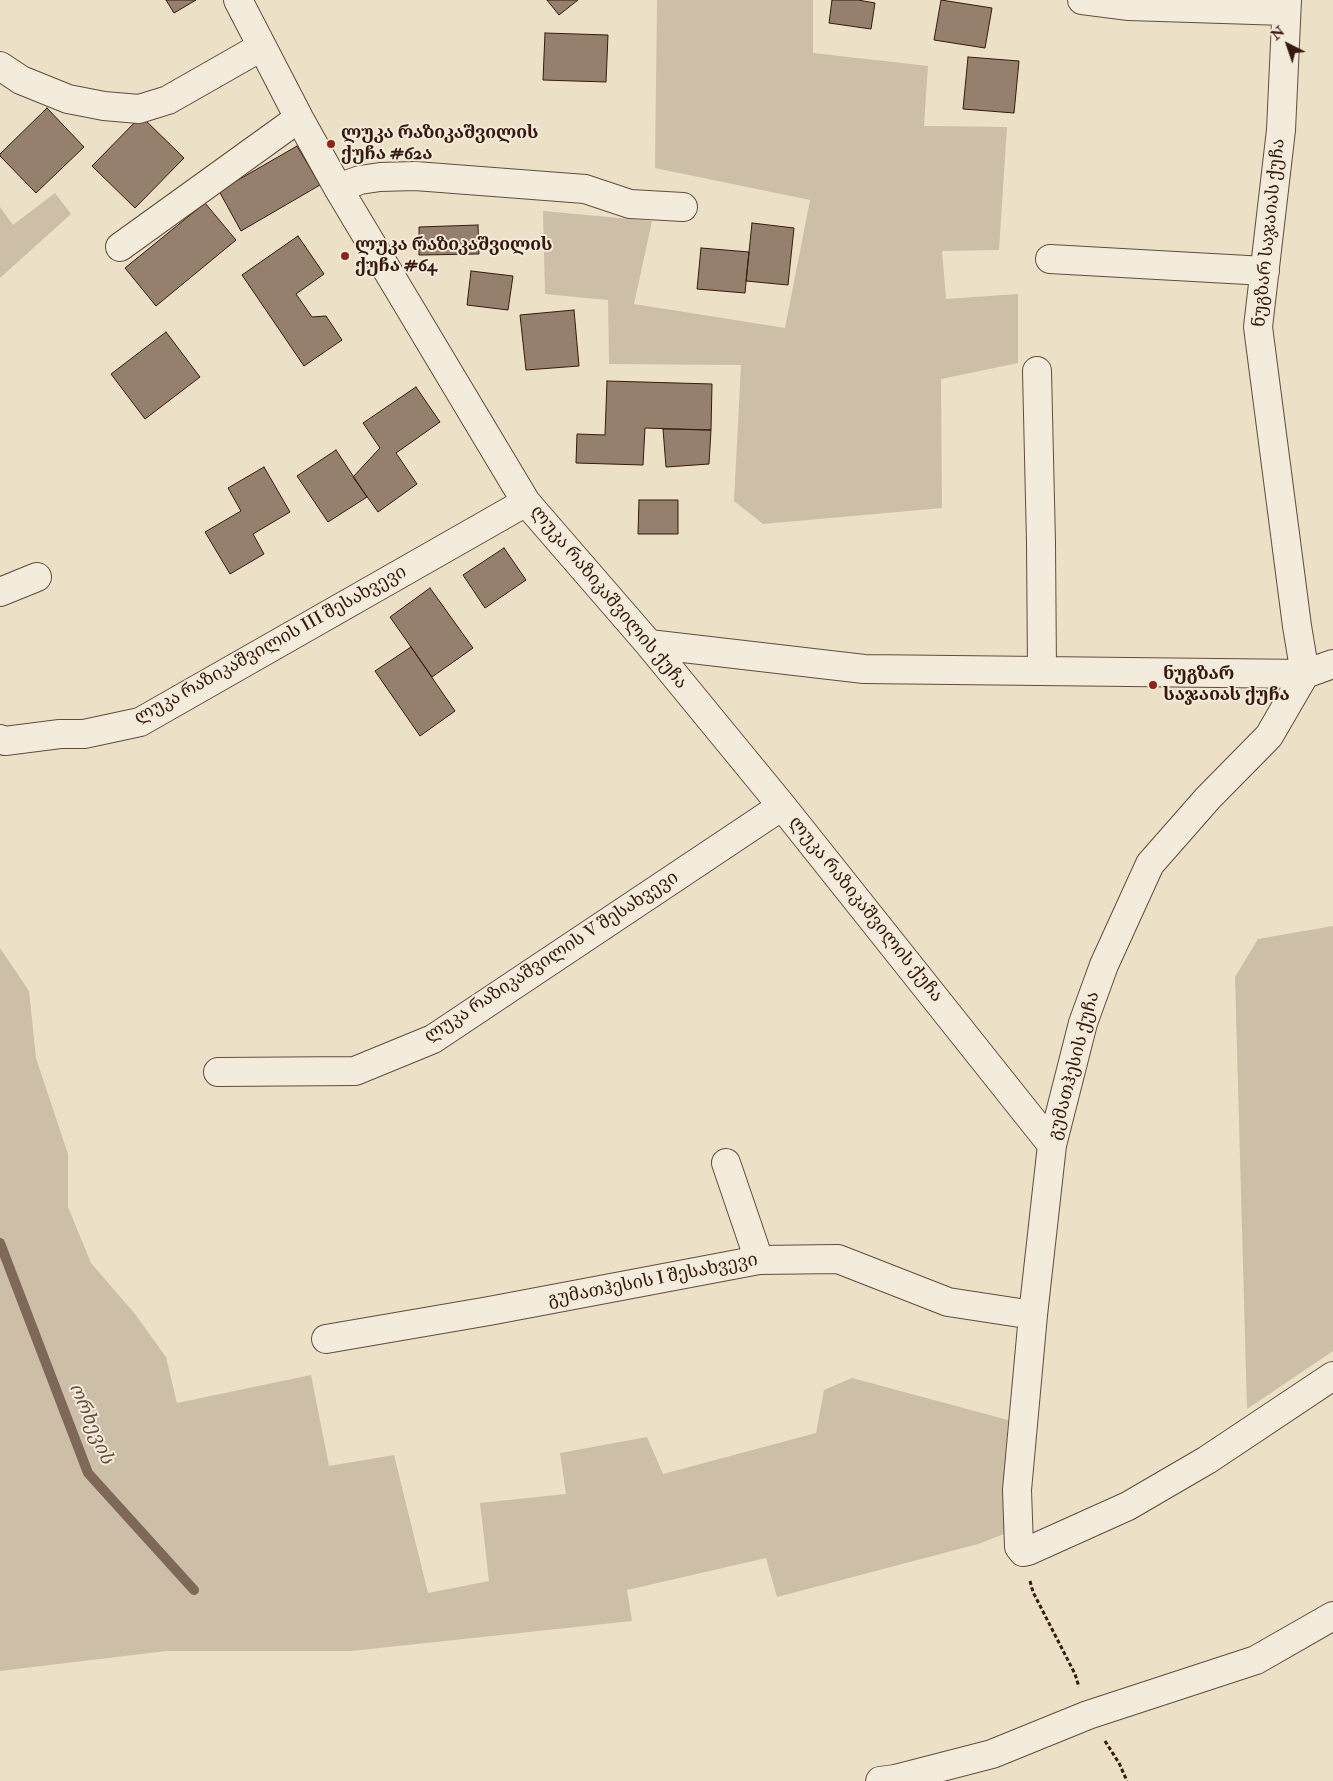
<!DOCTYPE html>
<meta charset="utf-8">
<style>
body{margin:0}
#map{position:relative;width:1333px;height:1781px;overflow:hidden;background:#ece0c7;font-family:"IM FELL Double Pica",serif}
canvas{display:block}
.north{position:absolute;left:1263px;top:20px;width:50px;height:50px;-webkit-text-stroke:4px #f3ebdb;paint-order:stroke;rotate:319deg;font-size:14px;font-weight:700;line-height:20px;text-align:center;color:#37190d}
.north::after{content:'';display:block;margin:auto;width:18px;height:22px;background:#37190d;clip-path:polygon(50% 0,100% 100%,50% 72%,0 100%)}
</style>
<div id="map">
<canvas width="1333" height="1781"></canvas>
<div class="north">N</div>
</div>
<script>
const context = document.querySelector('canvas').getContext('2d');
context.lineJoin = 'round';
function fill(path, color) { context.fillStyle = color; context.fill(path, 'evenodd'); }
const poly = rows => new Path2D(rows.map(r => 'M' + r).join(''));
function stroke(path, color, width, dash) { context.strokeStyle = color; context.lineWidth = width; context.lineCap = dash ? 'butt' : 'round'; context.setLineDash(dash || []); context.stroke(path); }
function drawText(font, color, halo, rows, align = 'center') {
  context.font = font + ' "IM FELL Double Pica","Noto Serif Georgian",serif'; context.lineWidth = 4; context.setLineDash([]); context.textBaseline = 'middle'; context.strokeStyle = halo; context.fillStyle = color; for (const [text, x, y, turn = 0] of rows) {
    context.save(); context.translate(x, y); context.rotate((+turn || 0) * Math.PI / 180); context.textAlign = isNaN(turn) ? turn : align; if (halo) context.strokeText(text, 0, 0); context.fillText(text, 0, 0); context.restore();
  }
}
const green = poly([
 [657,0,813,0,813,53,928,66,924,126,1007,127,999,250,942,251,946,299,1018,294,1018,363,941,379,942,508,763,524,734,501,741,365,609,364,608,300,545,294,543,211,652,221,634,304,785,328,810,200,655,168],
 [55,193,71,214,0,278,0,207,13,225],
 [1333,926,1333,1351,1247,1409,1235,977,1258,939],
 [0,948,29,991,36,1058,68,1154,68,1207,91,1263,135,1314,166,1357,177,1403,311,1375,329,1466,394,1455,428,1593,489,1581,480,1503,566,1494,560,1453,647,1437,663,1474,816,1433,824,1390,852,1378,1008,1420,1004,1534,978,1544,777,1597,766,1558,627,1590,632,1621,351,1651,166,1651,0,1671]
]);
const stream = poly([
 [0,1243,88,1473,194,1590]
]);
const building = poly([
 [166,0,196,0,174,13,166,0],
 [547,0,578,0,559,15,547,0],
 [832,0,858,0,875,3,871,29,829,23,832,0],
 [941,0,992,8,985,48,934,40,941,0],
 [545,33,608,35,606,82,543,80,545,33],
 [968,57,1019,61,1014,113,963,109,968,57],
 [47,108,84,147,36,193,0,156,0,154,47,108],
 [141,116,184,158,135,208,92,166,141,116],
 [297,146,320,185,241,231,219,191,297,146],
 [205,203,236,240,156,306,125,268,205,203],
 [752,223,794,228,788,285,746,281,752,223],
 [478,225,479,254,419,255,419,227,478,225],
 [298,236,324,274,296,294,312,317,326,316,342,340,304,366,242,275,298,236],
 [701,248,749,252,745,293,697,289,701,248],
 [471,271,513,276,508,310,467,305,471,271],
 [574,310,579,366,526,370,520,315,574,310],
 [166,332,200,377,145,419,111,374,166,332],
 [607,381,712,384,711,430,645,428,643,465,576,463,577,434,605,435,607,381],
 [416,387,440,422,396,453,417,484,378,512,353,477,380,448,363,423,416,387],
 [663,429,711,430,709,464,666,467,663,429],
 [336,450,367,497,328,522,297,476,336,450],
 [264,467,290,512,253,534,264,554,230,574,205,532,241,511,228,488,264,467],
 [639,500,678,500,678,534,638,534,639,500],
 [504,548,526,580,485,608,463,575,504,548],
 [430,588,473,648,432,677,390,617,430,588],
 [411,647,455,711,420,736,375,671,411,647]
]);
const path = poly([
 [1030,1581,1033,1592,1075,1674,1079,1687],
 [1105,1741,1119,1763,1127,1781]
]);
const minor = poly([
 [238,0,299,118,338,188,526,502,649,644,782,806,1052,1145],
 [1082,0,1129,6,1285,11],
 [1287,0,1281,130,1258,327,1297,626,1305,674],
 [0,66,21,80,68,99,104,106,139,109,168,100,261,47],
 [338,188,360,180,380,177,415,176,585,189,630,204,683,207],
 [120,247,299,118],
 [1050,259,1265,271],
 [1037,371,1041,543,1042,671],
 [0,592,37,577],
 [649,644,864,669,1305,674,1333,664],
 [1305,674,1269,736,1208,798,1150,864,1104,965,1083,1023,1052,1145,1033,1315,1017,1490,1019,1547,1023,1552,1028,1551,1128,1506,1207,1460,1333,1376],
 [0,739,5,741,60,734,84,734,140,722,526,502],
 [218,1072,355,1071,433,1039,782,806],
 [726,1163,759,1260],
 [326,1339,489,1311,759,1260,838,1259,948,1302,1033,1315],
 [880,1781,895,1779,992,1754,1088,1715,1256,1660,1333,1616]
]);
const markers = [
 [331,144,5,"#8f2418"],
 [345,256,5,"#8f2418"],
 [1153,685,5,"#8f2418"]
];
const poiNames = [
 ["ლუკა რაზიკაშვილის",341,134],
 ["ქუჩა #62ა",341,155],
 ["ლუკა რაზიკაშვილის",355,246],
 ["ქუჩა #64",355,267],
 ["ნუგზარ",1163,675],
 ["საჯაიას ქუჩა",1163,696]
];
const streetNames = [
 ["ნუგზარ საჯაიას ქუჩა",1270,233,-84],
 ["ლუკა რაზიკაშვილის ქუჩა",608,598,50],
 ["ლუკა რაზიკაშვილის III შესახვევი",271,646,-29],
 ["ლუკა რაზიკაშვილის ქუჩა",865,910,51],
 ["ლუკა რაზიკაშვილის V შესახვევი",552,958,-33],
 ["გუმათჰესის ქუჩა",1075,1066,-75],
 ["გუმათჰესის I შესახვევი",653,1281,-11]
];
const waterNames = [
 ["ორხევის",90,1424,67]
];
fill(green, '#cdbea7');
stroke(stream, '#7e6857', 10);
fill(building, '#95806e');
stroke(building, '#37190d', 1);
stroke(minor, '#644b3c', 30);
stroke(path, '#37190d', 3, [4, 2.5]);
stroke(minor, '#f3ebdb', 28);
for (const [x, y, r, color] of markers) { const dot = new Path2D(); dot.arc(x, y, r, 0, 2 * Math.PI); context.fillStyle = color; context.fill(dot); stroke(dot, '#f3ebdb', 2); }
drawText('bold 18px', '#37190d', '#f3ebdb', poiNames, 'left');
drawText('18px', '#37190d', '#f3ebdb', streetNames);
drawText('italic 19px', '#674d3e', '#f3ebdb', waterNames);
</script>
